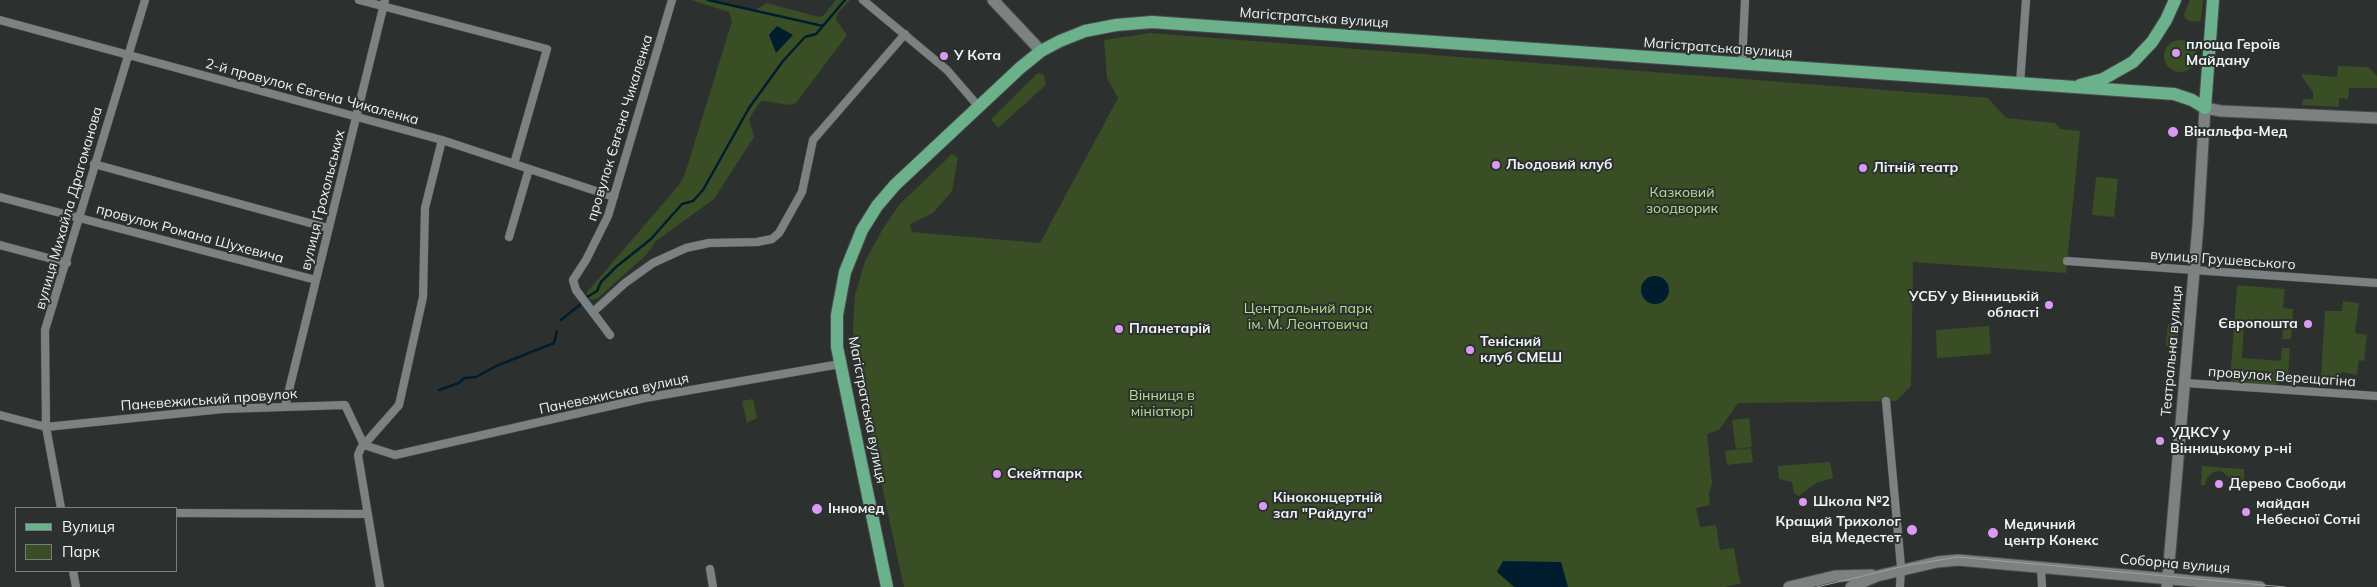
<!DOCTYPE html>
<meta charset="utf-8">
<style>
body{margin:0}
#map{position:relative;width:2377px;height:587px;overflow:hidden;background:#2c3130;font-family:Mulish,sans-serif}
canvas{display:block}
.legend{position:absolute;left:15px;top:507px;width:162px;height:65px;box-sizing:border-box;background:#2c3130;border:1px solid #7a7f7e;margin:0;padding:6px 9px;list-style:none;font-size:15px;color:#f0f3f3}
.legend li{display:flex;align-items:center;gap:10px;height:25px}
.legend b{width:25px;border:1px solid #7a7f7e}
</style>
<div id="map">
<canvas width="2377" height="587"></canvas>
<ul class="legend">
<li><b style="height:6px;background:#6bb18c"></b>Вулиця</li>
<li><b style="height:14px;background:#394e24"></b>Парк</li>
</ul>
</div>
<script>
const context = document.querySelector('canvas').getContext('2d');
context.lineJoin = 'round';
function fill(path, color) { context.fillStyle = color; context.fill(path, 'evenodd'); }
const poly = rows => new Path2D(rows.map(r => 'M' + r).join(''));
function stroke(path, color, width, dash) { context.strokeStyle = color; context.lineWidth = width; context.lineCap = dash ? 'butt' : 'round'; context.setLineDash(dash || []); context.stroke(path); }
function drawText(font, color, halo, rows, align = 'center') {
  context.font = font + ' Mulish,sans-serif'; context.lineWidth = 4; context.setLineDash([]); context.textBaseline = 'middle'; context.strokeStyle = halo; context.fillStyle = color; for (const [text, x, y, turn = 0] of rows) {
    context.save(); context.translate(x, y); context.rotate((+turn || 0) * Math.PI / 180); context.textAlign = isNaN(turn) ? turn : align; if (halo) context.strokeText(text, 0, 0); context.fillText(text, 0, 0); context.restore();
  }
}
const green = poly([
 [691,0,712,0,755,10,767,3,819,17,823,16,836,0,850,0,837,14,836,20,847,35,796,103,789,105,763,101,760,102,749,119,754,137,714,199,656,241,646,255,598,298,592,300,587,297,587,292,679,185,685,174,732,21,729,12],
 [2190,0,2203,0,2201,19,2199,22,2189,21,2186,19,2184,14],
 [1150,33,1988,98,2006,118,2055,123,2060,129,2080,131,2066,273,1913,262,1911,386,1896,401,1738,403,1719,430,1707,434,1712,483,1709,494,1710,505,1696,508,1700,527,1716,525,1720,550,1734,548,1739,578,1742,583,1725,587,904,587,856,367,853,328,855,295,865,261,884,227,900,204,952,154,958,158,952,191,933,213,910,224,912,232,1040,243,1118,98,1107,78,1104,40],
 '2164 56a16 16 0 1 1 32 0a16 16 0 1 1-32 0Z',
 [2338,66,2368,67,2377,76,2377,88,2349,88,2348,99,2339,98,2339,107,2302,105,2303,99,2313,99,2313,92,2302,77,2302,74,2337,77],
 [1038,73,1044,75,1046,85,998,128,991,119],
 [2096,177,2118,179,2114,217,2092,215],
 [2237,285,2285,289,2283,308,2293,309,2291,339,2282,339,2283,328,2244,325,2242,358,2281,361,2282,348,2290,348,2288,375,2278,374,2277,387,2230,383],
 [2343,301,2359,303,2355,333,2367,335,2364,361,2359,360,2357,375,2341,372,2339,381,2321,379,2325,311,2342,311],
 [2168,324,2179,325,2174,384,2168,383,2171,347,2166,346],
 [1989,326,1991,354,1937,358,1936,330],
 [753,399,757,418,747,423,742,401],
 [1749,418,1752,447,1736,449,1732,420],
 [1751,448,1753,462,1727,465,1725,451],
 [1830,462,1833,478,1816,483,1799,496,1794,493,1792,482,1779,479,1778,466],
 [2202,466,2244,469,2244,488,2232,487,2231,479,2221,471,2213,472,2207,478,2205,485,2201,485]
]);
const water = poly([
 [777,26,793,35,776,53,769,35],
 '1641 290a14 14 0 1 1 28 0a14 14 0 1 1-28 0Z',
 [1503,561,1561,562,1568,587,1514,587,1497,572]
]);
const stream = poly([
 [708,0,823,26],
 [587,297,597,291,601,282,616,267,651,239,682,204,693,201,703,190,749,108,783,61,805,37,816,34,845,0],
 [561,320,582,303],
 [439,390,459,383,464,378,476,377,496,366,554,343,557,331]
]);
const street = poly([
 [359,0,547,49,514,164],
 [863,0,947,70,979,107],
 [0,20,442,140,614,197],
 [1742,64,1745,0],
 [2020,84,2026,0],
 [94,164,328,228],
 [0,197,316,280],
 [509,237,529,169],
 [0,245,67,263],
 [2067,261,2377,283],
 [593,312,625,283,653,263,686,248,709,243,757,242,772,239,779,233,802,192,813,140,905,34],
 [610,335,576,290,573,280,586,260,608,216,672,0],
 [2185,383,2377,396],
 [1886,401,1901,567,1900,587],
 [285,406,385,0],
 [0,415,46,427,223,409,345,405,364,445,395,455,645,398,840,364],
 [61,508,46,427,45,330,145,0],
 [176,513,367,514],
 [2041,567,2042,587],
 [710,569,713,587],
 [73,571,76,587],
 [380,587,358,455,361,448,399,405,423,297,425,208,442,140]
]);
const secondary = poly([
 [993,0,1041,51],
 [1789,587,1835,576,1872,575],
 [1851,587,1877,576,1937,562,1958,560,2260,587],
 [2167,587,2198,225,2205,108,2221,111,2377,118]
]);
const primary = poly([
 [2080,85,2103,79,2133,62,2152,42,2166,20,2175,0],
 [887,587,837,347,837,315,845,272,862,230,877,206,895,185,1020,68,1041,51,1060,41,1085,31,1116,25,1152,22,2174,94,2192,100,2205,108,2213,0]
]);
const tram = poly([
 [1817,587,1909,565,1958,557,2285,587]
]);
const markers = [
 [2176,53,5,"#dc99f4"],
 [944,56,5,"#dc99f4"],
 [2173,132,6,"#dc99f4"],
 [1496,165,5,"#dc99f4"],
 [1863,168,5,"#dc99f4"],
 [2049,305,5,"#dc99f4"],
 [2308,324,5,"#dc99f4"],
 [1119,329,5,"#dc99f4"],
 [1470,350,5,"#dc99f4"],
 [2160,441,5,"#dc99f4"],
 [997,474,5,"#dc99f4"],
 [2219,484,5,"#dc99f4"],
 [1803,502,5,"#dc99f4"],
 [1263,506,5,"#dc99f4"],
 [817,509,6,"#dc99f4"],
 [2246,512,5,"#dc99f4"],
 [1912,530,6,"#dc99f4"],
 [1993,533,6,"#dc99f4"]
];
const streetNames = [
 ["Магістратська вулиця",1314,18,4],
 ["Магістратська вулиця",1718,48,4],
 ["2-й провулок Євгена Чикаленка",312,92,15],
 ["провулок Євгена Чикаленка",620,128,-73],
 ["вулиця Ґрохольських",323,200,-76],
 ["вулиця Михайла Драгоманова",69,208,-74],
 ["провулок Романа Шухевича",190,234,15],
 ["вулиця Грушевського",2223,260,4],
 ["Театральна вулиця",2172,351,-85],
 ["провулок Верещагіна",2282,377,4],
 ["Паневежиська вулиця",614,394,-12],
 ["Паневежиський провулок",209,400,-4],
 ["Магістратська вулиця",867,410,79],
 ["Соборна вулиця",2175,564,5]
];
const poiNames = [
 ["площа Героїв",2186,45],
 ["Майдану",2186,61],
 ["У Кота",954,56],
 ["Вінальфа-Мед",2184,132],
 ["Льодовий клуб",1506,165],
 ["Літній театр",1873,168],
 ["УСБУ у Вінницькій",2039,297,"right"],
 ["області",2039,313,"right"],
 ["Європошта",2298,324,"right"],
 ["Планетарій",1129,329],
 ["Тенісний",1480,342],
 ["клуб СМЕШ",1480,358],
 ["УДКСУ у",2170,433],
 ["Вінницькому р-ні",2170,449],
 ["Скейтпарк",1007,474],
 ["Дерево Свободи",2229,484],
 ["Кіноконцертній",1273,498],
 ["зал \"Райдуга\"",1273,514],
 ["Школа №2",1813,502],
 ["майдан",2256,504],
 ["Небесної Сотні",2256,520],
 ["Інномед",828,509],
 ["Кращий Трихолог",1901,522,"right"],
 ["від Медестет",1901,538,"right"],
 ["Медичний",2004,525],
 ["центр Конекс",2004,541]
];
const parkNames = [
 ["Казковий",1682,193],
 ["зоодворик",1682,209],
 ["Центральний парк",1308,309],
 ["ім. М. Леонтовича",1308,325],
 ["Вінниця в",1162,396],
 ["мініатюрі",1162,412]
];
fill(green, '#394e24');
fill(water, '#001d2f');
stroke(stream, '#001d2f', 2.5);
stroke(street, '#494d4d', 9);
stroke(secondary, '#494d4d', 13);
stroke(primary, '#494d4d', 14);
stroke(street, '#7c8281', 8);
stroke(secondary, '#7c8281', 11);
stroke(primary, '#6bb18c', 12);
stroke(tram, '#9da1a1', 1);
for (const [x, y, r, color] of markers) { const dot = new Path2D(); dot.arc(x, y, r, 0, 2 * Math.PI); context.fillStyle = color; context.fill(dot); stroke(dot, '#2c3130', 2); }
drawText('14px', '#f0f3f3', '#2c3130', streetNames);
drawText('bold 14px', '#f0f3f3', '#2c3130', poiNames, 'left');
drawText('14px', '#b5df8e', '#2c3130', parkNames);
</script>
